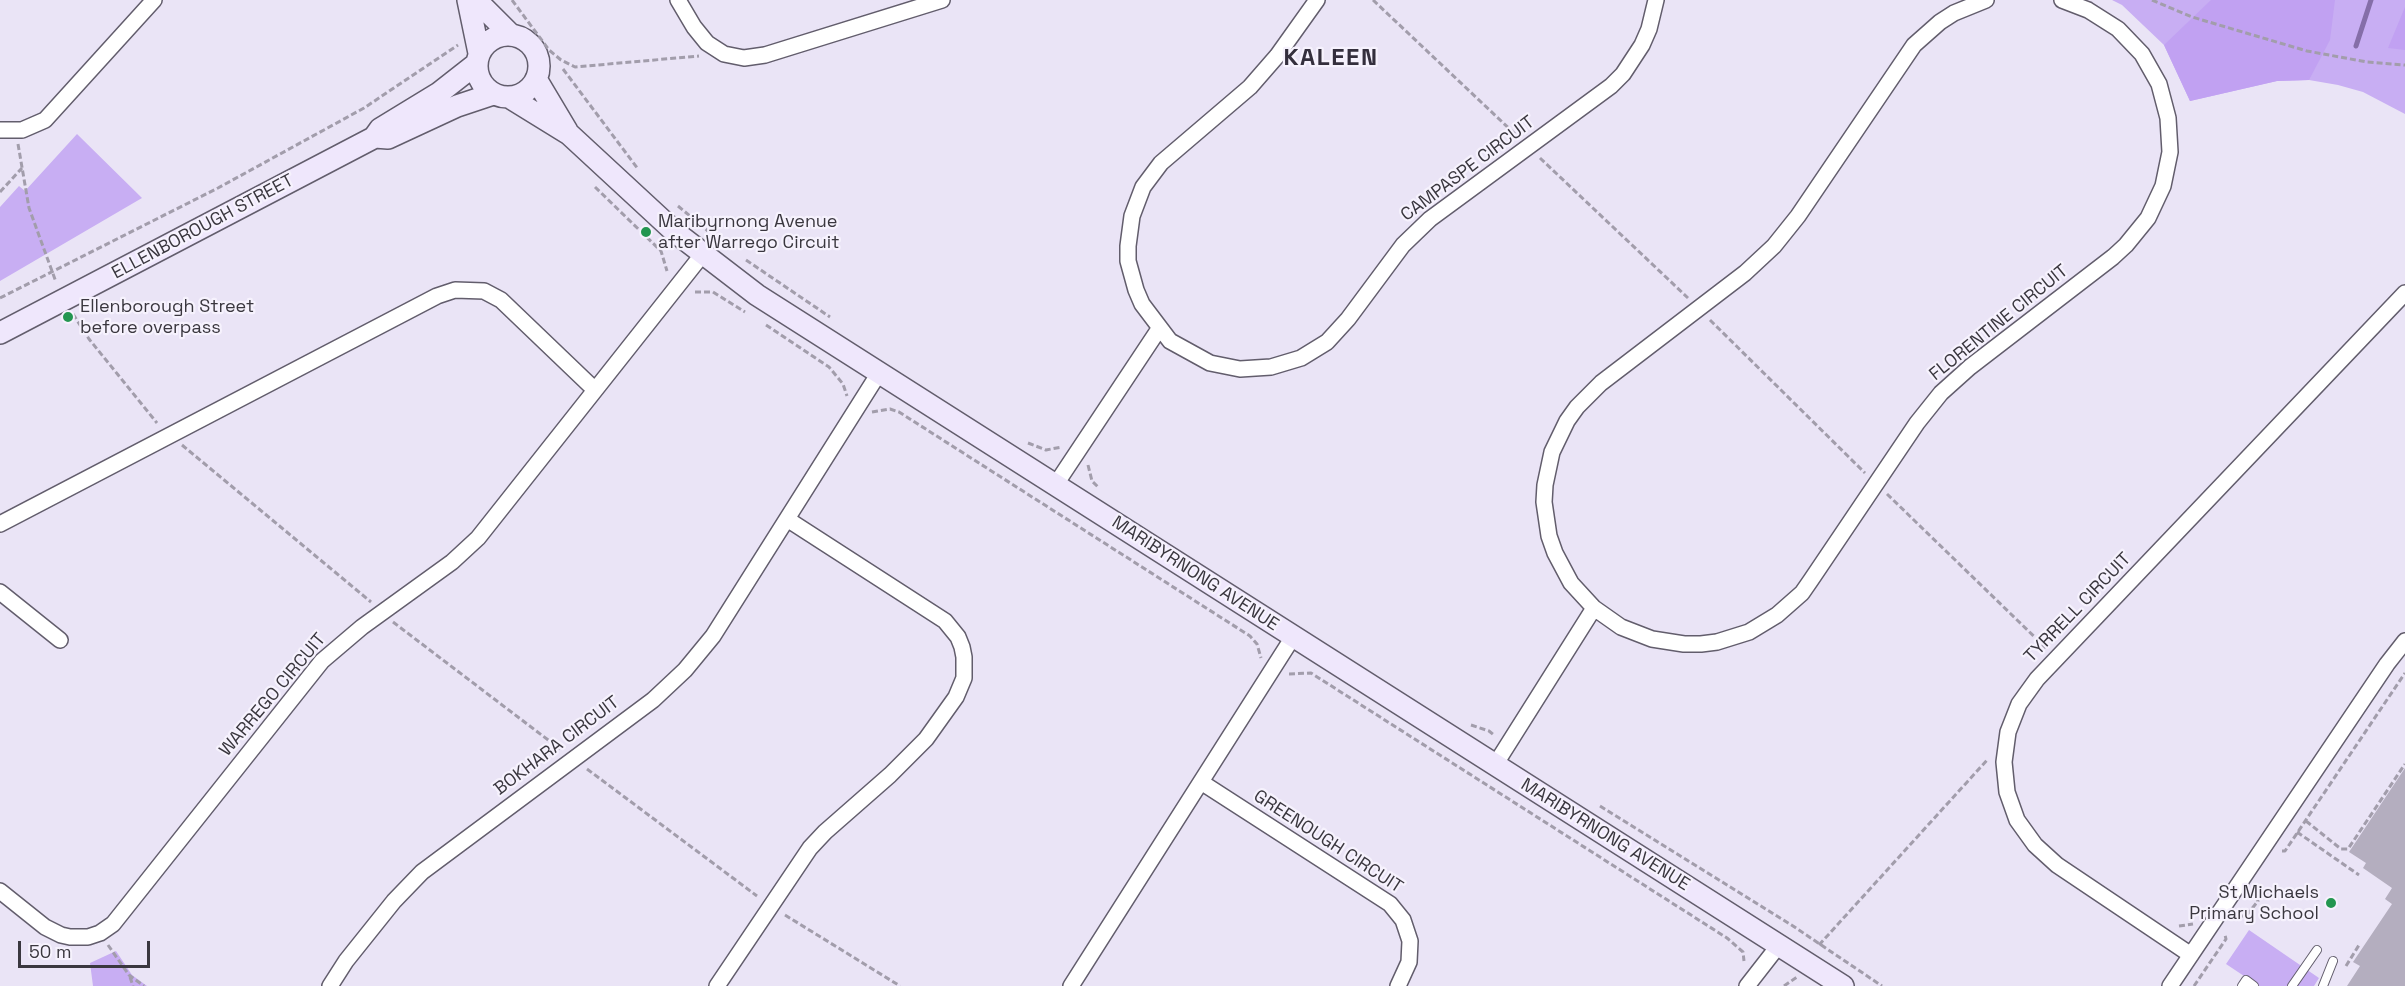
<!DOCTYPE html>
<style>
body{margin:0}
#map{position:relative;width:2405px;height:986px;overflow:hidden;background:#eae4f6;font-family:"Space Grotesk",sans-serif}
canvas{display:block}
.scale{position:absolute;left:18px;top:941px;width:132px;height:27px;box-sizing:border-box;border:3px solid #3a373f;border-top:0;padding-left:8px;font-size:18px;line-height:21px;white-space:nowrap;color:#3a373f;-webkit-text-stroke:4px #f6f2fd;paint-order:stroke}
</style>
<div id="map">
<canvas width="2405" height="986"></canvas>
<div class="scale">50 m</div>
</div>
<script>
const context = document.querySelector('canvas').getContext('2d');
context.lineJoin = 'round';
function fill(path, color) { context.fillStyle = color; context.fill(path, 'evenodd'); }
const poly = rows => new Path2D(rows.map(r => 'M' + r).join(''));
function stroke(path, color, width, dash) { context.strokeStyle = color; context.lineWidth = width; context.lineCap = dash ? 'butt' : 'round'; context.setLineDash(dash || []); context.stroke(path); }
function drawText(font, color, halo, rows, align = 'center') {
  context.font = font + ' "Space Grotesk",sans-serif'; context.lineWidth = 4.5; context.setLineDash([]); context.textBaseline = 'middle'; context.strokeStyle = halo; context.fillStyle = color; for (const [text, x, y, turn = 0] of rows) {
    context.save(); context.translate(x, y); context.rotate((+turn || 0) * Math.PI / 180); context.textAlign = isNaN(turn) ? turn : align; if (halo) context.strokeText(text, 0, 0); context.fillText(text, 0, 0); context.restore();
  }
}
const green = poly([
 [2112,0,2405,0,2405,114,2363,92,2338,85,2309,80,2277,81,2190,101,2164,45,2122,5],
 [77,134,142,198,0,281,0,207,19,186,25,191],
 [2249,930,2319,978,2314,986,2259,986,2226,964],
 [116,951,132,975,147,986,93,986,90,963]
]);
const forest = poly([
 [2211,0,2335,0,2330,40,2309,80,2277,81,2190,101,2164,45],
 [2405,7,2405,50,2388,48]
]);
const stream = poly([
 [2356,46,2371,0]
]);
const building = poly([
 [2405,768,2405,986,2347,986,2360,966,2353,962,2392,904,2385,899,2392,888,2363,868,2366,863,2349,852]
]);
const path = poly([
 [512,0,549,50,561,60,575,67,699,56],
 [1373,0,1516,135],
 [2152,0,2192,17,2307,51,2367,62,2405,65],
 [563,69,638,169],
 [18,144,29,208,56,282],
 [1540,158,1688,298],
 [595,187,661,251,667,271],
 [0,192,22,168],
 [678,206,708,231],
 [746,260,830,317],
 [695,292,713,292,745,312],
 [0,298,218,188,364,108,458,45],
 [73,314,89,339,157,423],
 [1710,320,1865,473],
 [766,325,829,367,843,384,847,396],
 [872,412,890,409,899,412,1250,636,1257,644,1261,658],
 [1028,443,1046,450,1062,447],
 [182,445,371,602],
 [1088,465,1092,481,1099,488],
 [1887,494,2046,648],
 [393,622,560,749],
 [1289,674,1311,673,1727,938,1743,952,1744,961],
 [1471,725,1489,731,1495,736],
 [587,769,757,896],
 [1600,806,1793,926,1882,986],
 [2306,821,2341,849,2348,849,2405,764],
 [2297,832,2359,875],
 [2282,851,2285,851,2405,673],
 [785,915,900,986],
 [2238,916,2246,916,2258,901,2253,892],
 [2179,926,2193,924],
 [108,945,129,975,144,986],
 [1819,945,1988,759],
 [2346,966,2359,945],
 [130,977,133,986],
 [1784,986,1797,977],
 [2194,986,2226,939,2225,935]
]);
const lane = poly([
 [2242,986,2246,980,2254,986],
 [2292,986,2317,950],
 [2323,986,2333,961]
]);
const street = poly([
 [678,0,694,27,707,43,724,54,744,58,765,55,942,0],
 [1317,0,1277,56,1250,87,1161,163,1143,187,1132,216,1128,246,1128,261,1136,290,1142,304,1170,341,1210,363,1240,369,1271,367,1301,358,1327,342,1348,319,1403,245,1430,219,1611,86,1623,74,1642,45,1649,29,1656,0],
 [1986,0,1954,13,1940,22,1914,45,1798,216,1774,246,1745,273,1601,383,1577,407,1567,421,1552,452,1545,485,1544,502,1549,536,1555,553,1571,583,1594,608,1621,627,1652,639,1684,644,1701,644,1717,642,1749,632,1777,615,1802,593,1811,580,1917,423,1941,393,1970,367,2113,257,2126,245,2148,218,2163,186,2170,152,2168,118,2159,84,2142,54,2118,29,2088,10,2062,0],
 [0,130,22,130,45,120,154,0],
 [1056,484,1159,329],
 [0,524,437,296,455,290,484,291,501,300,595,390],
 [0,592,60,640],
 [1495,765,1594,608],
 [1201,782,1390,904,1403,920,1410,941,1409,962,1398,986],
 [0,891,45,927,61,935,70,937,88,937,100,933,113,924,322,661,362,627,452,562,478,538,702,255],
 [2191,955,2057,865,2035,845,2017,820,2007,792,2004,762,2008,732,2019,704,2037,679,2405,293],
 [330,986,346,961,394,901,422,872,653,700,685,670,713,636,879,373],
 [717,986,810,848,825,832,890,775,926,739,956,697,964,678,964,657,962,647,958,637,945,621,787,519],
 [1071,986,1293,637],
 [1747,986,1779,945],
 [2170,986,2387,664,2405,641]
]);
const secondary = poly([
 [468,0,479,53],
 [476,0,511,35],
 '477 66a31 31 0 1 1 62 0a31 31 0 1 1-62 0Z',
 [536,79,567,131],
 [509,97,569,134,675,232,757,295,1843,986],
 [375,136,380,129,439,93,476,64],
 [0,333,375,137,388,138,457,106,493,94]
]);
const markers = [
 [646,232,6,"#239650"],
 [68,317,6,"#239650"],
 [2331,903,6,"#239650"]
];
const streetNames = [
 ["CAMPASPE CIRCUIT",1468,169,-37],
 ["ELLENBOROUGH STREET",203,227,-28],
 ["FLORENTINE CIRCUIT",1999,323,-39],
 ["MARIBYRNONG AVENUE",1195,574,33],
 ["TYRRELL CIRCUIT",2078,608,-46],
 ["WARREGO CIRCUIT",273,695,-50],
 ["BOKHARA CIRCUIT",557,746,-37],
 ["MARIBYRNONG AVENUE",1605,835,32],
 ["GREENOUGH CIRCUIT",1328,842,33]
];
const poiNames = [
 ["Maribyrnong Avenue",658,222],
 ["after Warrego Circuit",658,243],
 ["Ellenborough Street",80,307],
 ["before overpass",80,328],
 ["St Michaels",2319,893,"right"],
 ["Primary School",2319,914,"right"]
];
const districtNames = [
 ["KALEEN",1331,58]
];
fill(green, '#c8aef3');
fill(forest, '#c1a1f2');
stroke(stream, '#856ea8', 5);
fill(building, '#b4aebf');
stroke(lane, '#625d6c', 10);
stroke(street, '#625d6c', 18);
stroke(secondary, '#625d6c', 24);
stroke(path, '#a29dab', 3, [6, 3]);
stroke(lane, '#fff', 8);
stroke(street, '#fff', 15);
stroke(secondary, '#efe7fc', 21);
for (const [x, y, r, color] of markers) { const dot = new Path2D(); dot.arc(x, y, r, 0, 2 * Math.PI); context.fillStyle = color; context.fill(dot); stroke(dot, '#f6f2fd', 2); }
drawText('18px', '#3a373f', '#f6f2fd', streetNames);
drawText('18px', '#3a373f', '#f6f2fd', poiNames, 'left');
context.letterSpacing = '1.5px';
drawText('bold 24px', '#342f3d', '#f6f2fd', districtNames);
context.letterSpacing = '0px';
</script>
